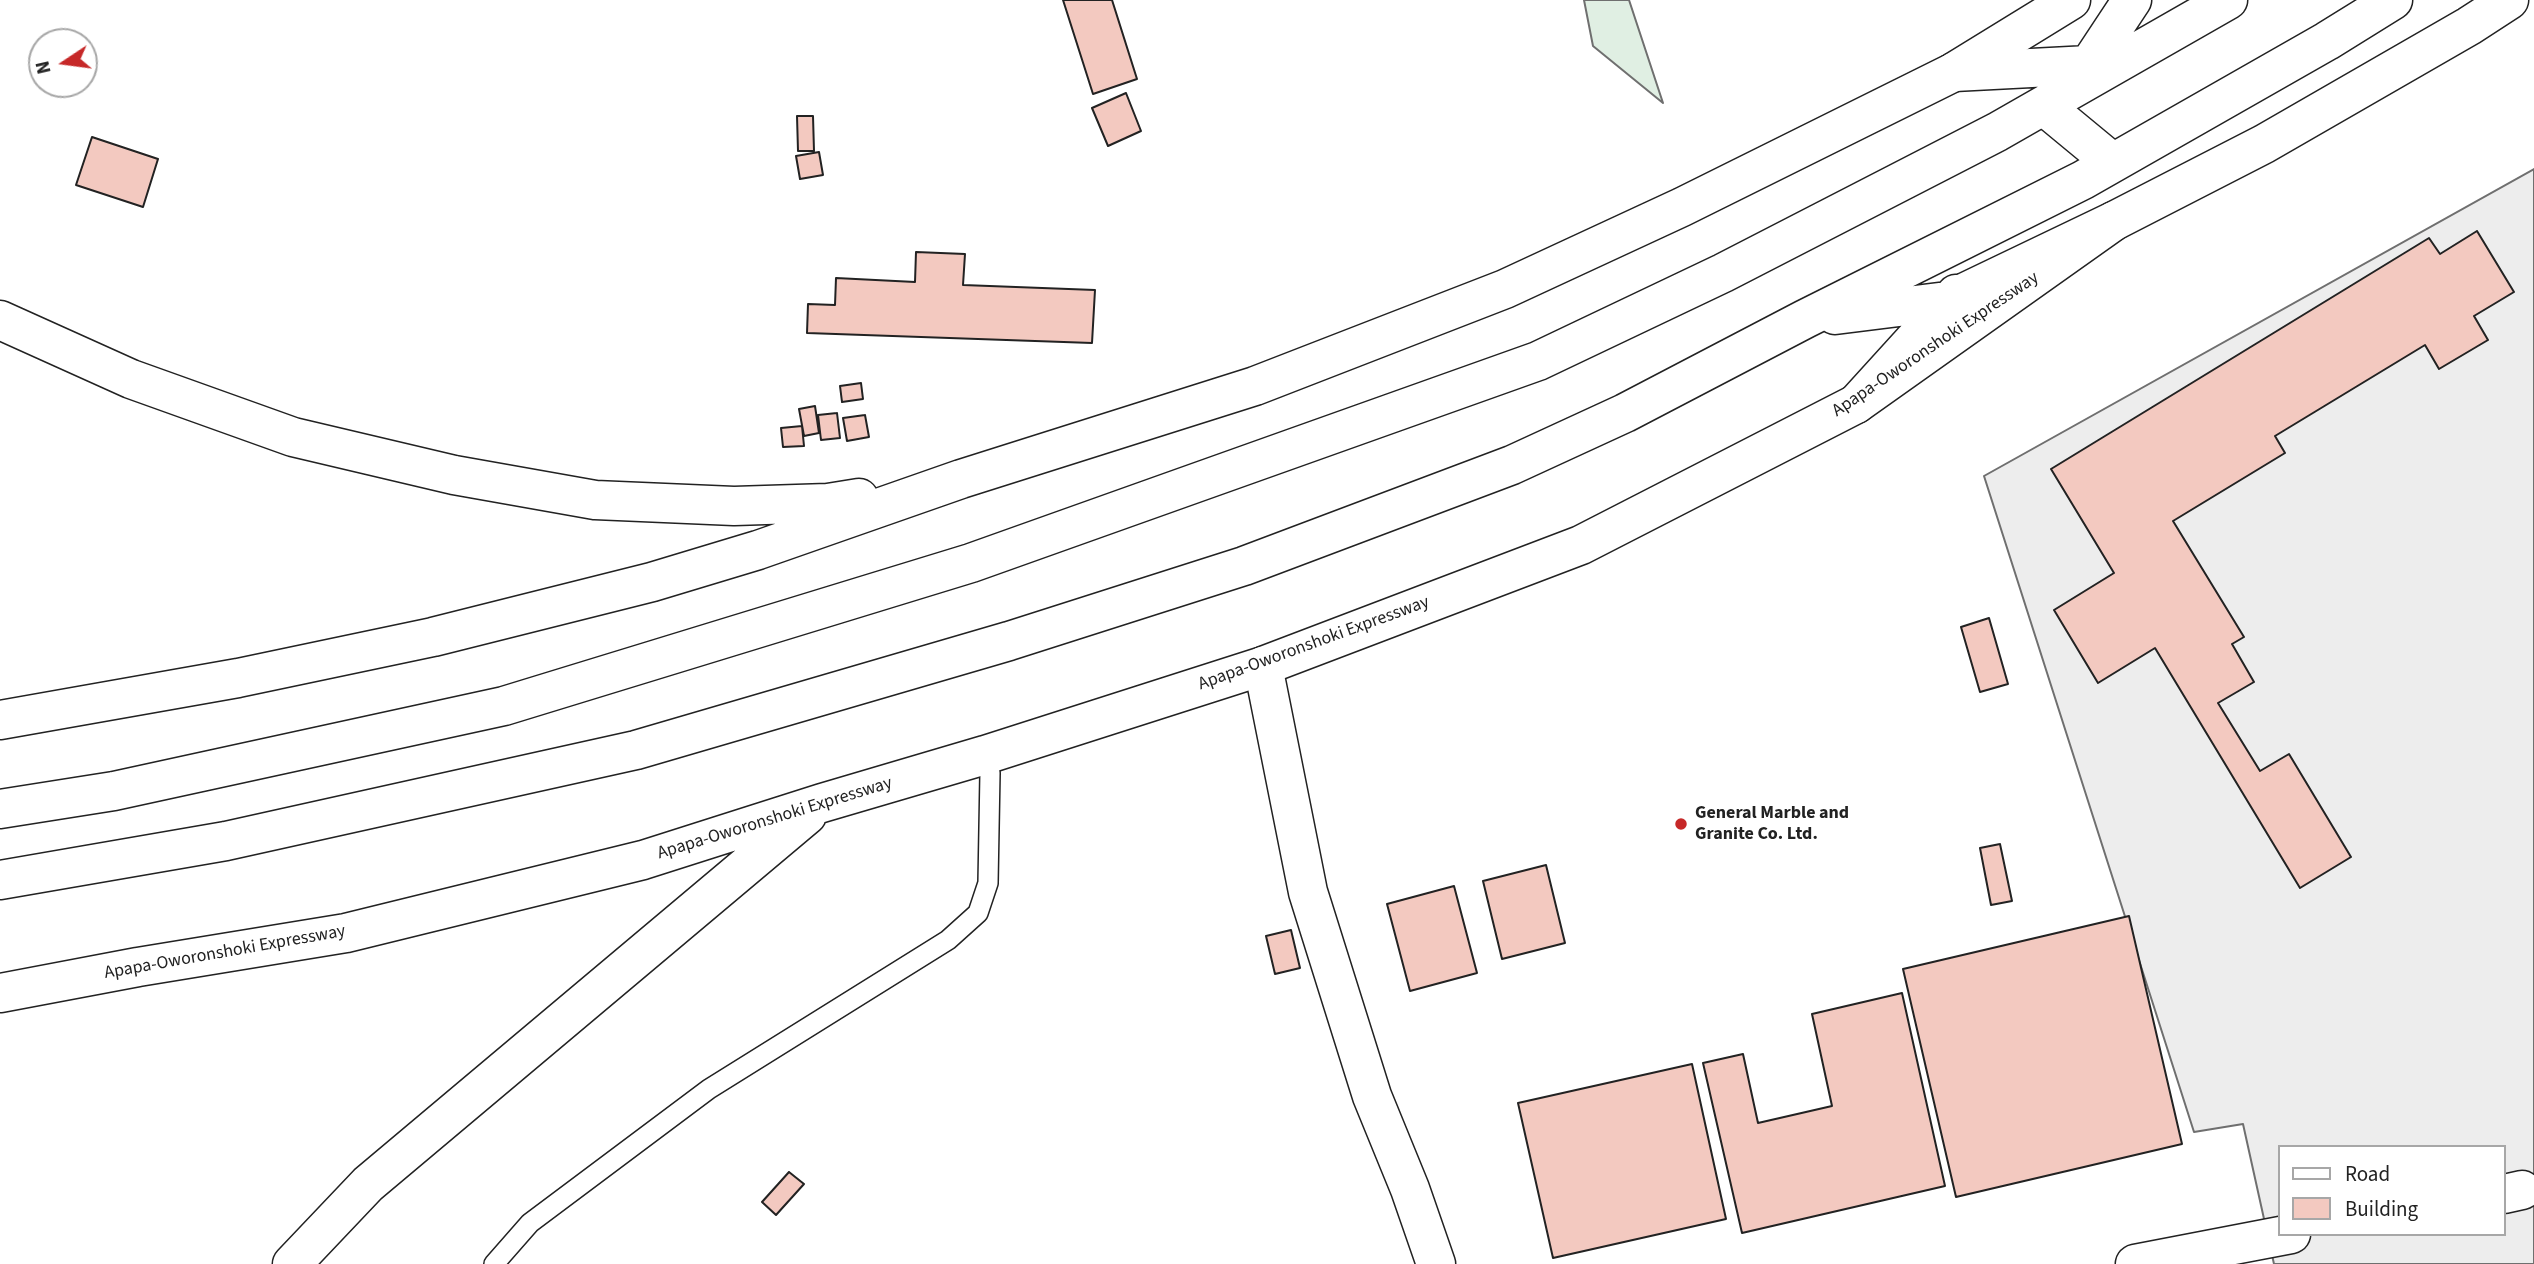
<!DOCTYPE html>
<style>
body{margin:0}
#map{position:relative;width:2534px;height:1264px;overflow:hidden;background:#fff;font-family:"Source Sans 3",sans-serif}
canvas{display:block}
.legend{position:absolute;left:2278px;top:1145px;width:228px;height:91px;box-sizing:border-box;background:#fff;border:2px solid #a7a7a7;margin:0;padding:9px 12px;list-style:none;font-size:21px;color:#222}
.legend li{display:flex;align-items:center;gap:14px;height:35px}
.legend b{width:35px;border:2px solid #a7a7a7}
.north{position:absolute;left:28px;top:28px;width:70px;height:70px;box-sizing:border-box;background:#fff;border:2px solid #a7a7a7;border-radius:50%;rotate:257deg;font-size:19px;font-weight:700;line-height:28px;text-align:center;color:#222}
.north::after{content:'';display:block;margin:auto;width:24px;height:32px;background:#c62828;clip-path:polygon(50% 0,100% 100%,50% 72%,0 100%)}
</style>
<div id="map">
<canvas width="2534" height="1264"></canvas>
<ul class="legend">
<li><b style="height:9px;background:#fff"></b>Road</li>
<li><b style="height:19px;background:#f3c9c0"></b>Building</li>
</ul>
<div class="north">N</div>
</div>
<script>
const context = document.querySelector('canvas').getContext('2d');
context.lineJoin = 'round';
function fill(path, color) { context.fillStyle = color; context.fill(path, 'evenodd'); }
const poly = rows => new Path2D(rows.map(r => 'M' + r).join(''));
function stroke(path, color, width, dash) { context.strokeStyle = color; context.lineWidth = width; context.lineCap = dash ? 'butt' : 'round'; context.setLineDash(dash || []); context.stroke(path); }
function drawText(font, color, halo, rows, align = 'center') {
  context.font = font + ' "Source Sans 3",sans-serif'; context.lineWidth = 5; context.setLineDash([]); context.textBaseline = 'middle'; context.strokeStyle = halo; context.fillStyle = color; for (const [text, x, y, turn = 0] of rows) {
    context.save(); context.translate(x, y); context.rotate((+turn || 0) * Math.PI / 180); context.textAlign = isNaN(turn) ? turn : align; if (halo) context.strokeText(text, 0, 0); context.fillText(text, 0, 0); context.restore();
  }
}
const green = poly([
 [1584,0,1629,0,1663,103,1593,46,1584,0]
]);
const parking = poly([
 [2534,169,2534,1264,2274,1264,2243,1124,2194,1132,1984,476,2534,169],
 [2280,1147,2504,1147,2504,1234,2280,1234,2280,1147]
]);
const building = poly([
 [1063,0,1112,0,1137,79,1093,94,1063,0],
 [1126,93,1141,131,1108,146,1092,108,1126,93],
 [797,116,813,116,814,151,798,151,797,116],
 [92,137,158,159,143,207,76,185,92,137],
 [819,152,823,175,800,179,796,156,819,152],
 [2477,231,2514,292,2474,316,2488,340,2439,369,2425,345,2275,436,2285,453,2173,521,2244,637,2232,644,2254,682,2218,703,2260,771,2289,754,2351,857,2300,888,2155,648,2098,683,2054,610,2114,573,2051,469,2429,238,2440,254,2477,231],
 [916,252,965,254,963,285,1095,290,1092,343,807,333,808,304,835,305,836,278,915,282,916,252],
 [861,383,863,399,842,402,840,386,861,383],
 [815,406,819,433,804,436,799,409,815,406],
 [837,413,840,438,821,440,818,415,837,413],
 [865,415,869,437,847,441,843,418,865,415],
 [802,426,804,446,783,447,781,428,802,426],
 [1989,618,2008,684,1980,692,1961,627,1989,618],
 [2000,844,2012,901,1991,905,1980,848,2000,844],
 [1546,865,1565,943,1502,959,1483,881,1546,865],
 [1454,886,1477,973,1410,991,1387,904,1454,886],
 [2129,916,2182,1144,1956,1197,1903,969,2129,916],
 [1291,930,1300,968,1275,974,1266,936,1291,930],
 [1902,993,1945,1186,1742,1233,1703,1063,1743,1054,1758,1123,1832,1106,1812,1014,1902,993],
 [1692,1064,1726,1219,1553,1258,1518,1103,1692,1064],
 [789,1172,804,1184,776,1215,762,1202,789,1172]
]);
const lane = poly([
 [494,1264,530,1223,709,1089,948,940,978,913,988,883,990,773,985,755]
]);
const street = poly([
 [1263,666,1308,892,1372,1096,1410,1189,1436,1264],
 [2504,1194,2522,1190],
 [2135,1264,2291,1234]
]);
const primary = poly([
 [0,320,131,379,293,437,454,475,595,500,734,506,828,503,859,498],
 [0,720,238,678,433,637,652,582,758,550,961,479,1255,386,1505,289,1682,207,1954,72,2071,0],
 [0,993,138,967,346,933,643,860,822,803,985,755,1263,666,1581,545,1856,404,2114,221,2264,144,2469,26,2509,0],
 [292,1264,368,1184,807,815]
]);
const highway = poly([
 [2083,69,2089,65,2132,0],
 [1954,72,2089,65,2111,55],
 [2044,106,2113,163],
 [1835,315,1947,301,2114,221],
 [1856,404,1956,294],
 [0,809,114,791,504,706,971,563,1538,361,1723,273,1997,132,2228,0],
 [0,880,226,841,636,750,1009,641,1244,566,1512,465,1625,413,1805,319,2083,180,2327,41,2393,0]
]);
const markers = [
 [1681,824,7,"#c62828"]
];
const streetNames = [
 ["Apapa-Oworonshoki Expressway",1936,345,-34],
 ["Apapa-Oworonshoki Expressway",1314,644,-20],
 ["Apapa-Oworonshoki Expressway",775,819,-17],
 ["Apapa-Oworonshoki Expressway",225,953,-10]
];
const poiNames = [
 ["General Marble and",1695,814],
 ["Granite Co. Ltd.",1695,835]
];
fill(green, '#e0efe3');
stroke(green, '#6f6f6f', 2);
fill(parking, '#ededed');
stroke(parking, '#6f6f6f', 2);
fill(building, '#f3c9c0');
stroke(building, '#222', 2);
stroke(lane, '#222', 22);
stroke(street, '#222', 41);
stroke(primary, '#222', 41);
stroke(highway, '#222', 41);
stroke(lane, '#fff', 19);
stroke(street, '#fff', 38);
stroke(primary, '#fff', 38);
stroke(highway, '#fff', 38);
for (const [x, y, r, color] of markers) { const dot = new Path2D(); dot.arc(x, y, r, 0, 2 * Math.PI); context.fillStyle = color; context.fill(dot); stroke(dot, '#fff', 2.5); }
drawText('18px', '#222', '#fff', streetNames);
drawText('bold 18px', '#222', '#fff', poiNames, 'left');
</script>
